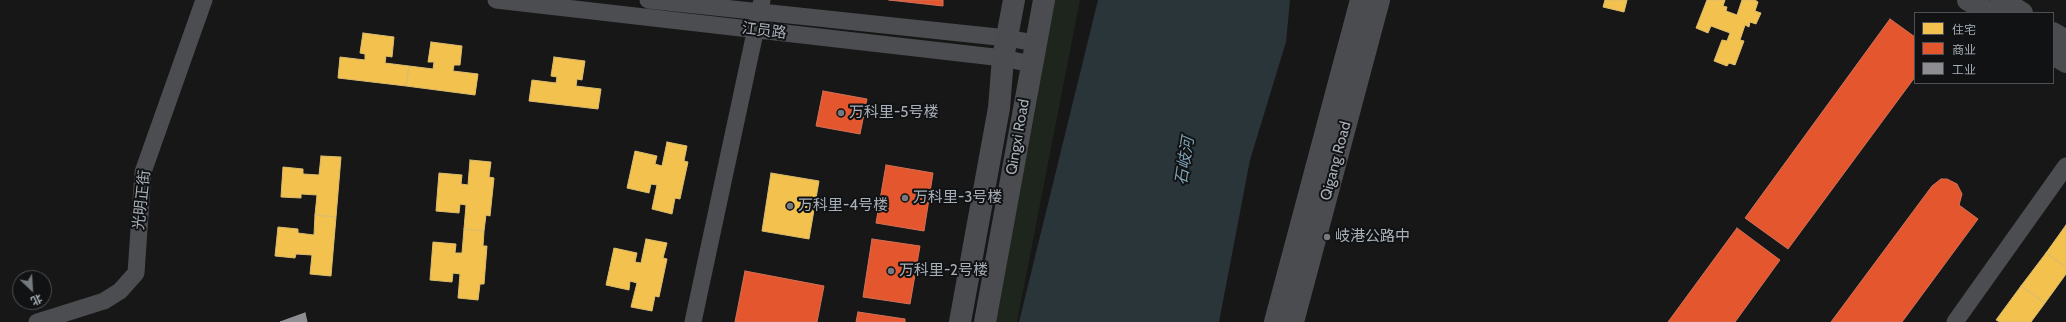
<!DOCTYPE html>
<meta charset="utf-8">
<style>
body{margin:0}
#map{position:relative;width:2066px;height:322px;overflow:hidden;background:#171717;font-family:Cabin,"Noto Sans SC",sans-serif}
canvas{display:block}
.legend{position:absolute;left:1914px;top:12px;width:140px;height:72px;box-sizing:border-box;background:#111213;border:1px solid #4d5155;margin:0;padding:5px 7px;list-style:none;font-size:12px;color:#a8afb9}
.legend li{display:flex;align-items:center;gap:8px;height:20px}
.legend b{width:20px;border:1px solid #4d5155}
.north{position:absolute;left:12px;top:270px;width:40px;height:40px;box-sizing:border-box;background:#111213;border:1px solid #4d5155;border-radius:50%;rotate:155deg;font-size:11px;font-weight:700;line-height:16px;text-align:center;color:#a8afb9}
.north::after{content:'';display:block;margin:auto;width:14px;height:18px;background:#757a80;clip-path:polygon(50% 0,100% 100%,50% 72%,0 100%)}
</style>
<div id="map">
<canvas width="2066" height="322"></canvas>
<ul class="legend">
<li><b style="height:11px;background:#f2c14e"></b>住宅</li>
<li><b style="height:11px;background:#e4572e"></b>商业</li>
<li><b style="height:11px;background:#8d8d92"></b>工业</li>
</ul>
<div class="north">北</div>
</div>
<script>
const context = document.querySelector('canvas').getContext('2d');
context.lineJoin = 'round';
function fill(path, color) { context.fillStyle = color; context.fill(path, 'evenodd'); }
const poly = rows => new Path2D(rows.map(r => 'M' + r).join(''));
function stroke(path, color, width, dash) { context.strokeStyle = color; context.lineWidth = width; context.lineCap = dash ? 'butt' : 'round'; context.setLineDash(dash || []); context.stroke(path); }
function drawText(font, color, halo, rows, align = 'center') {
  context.font = font + ' Cabin,"Noto Sans SC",sans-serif'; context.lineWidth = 4; context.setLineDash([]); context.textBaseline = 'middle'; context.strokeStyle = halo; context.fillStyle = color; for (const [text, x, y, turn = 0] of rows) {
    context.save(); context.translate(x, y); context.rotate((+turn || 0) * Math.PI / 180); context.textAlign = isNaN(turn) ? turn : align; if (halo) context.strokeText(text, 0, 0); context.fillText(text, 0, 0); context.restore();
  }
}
const green = poly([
 [1053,0,1080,0,1017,322,992,322,1036,108]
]);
const water = poly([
 [1098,0,1290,0,1286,42,1250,160,1219,322,1019,322]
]);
const homes = poly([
 [1605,0,1627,0,1624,12,1603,7,1605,0],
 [1707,0,1725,0,1723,6,1727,7,1726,11,1737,15,1742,0,1755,0,1758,2,1755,11,1761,13,1756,24,1750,22,1749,27,1745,25,1740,40,1744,41,1735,65,1729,63,1727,66,1714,61,1722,40,1727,41,1730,33,1711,26,1708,33,1696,28,1707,0],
 [363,33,394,37,392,57,386,56,385,63,409,66,406,86,338,78,340,57,365,60,365,54,360,53,363,33],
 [431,42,462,46,460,65,454,65,453,71,478,74,475,95,406,86,409,66,433,69,434,62,428,62,431,42],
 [554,57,585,61,582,80,577,79,576,86,601,89,598,109,529,101,532,80,556,83,557,77,551,76,554,57],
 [667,142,687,146,684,161,688,162,680,199,675,198,672,214,652,209,657,185,651,184,649,193,627,188,635,151,657,156,655,164,662,166,667,142],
 [321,156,341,157,336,217,315,215,317,195,301,194,301,198,281,197,283,167,303,169,303,174,319,175,321,156],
 [470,160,491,162,489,177,494,178,490,216,486,215,484,231,464,229,466,205,460,204,459,213,436,211,439,173,462,175,461,184,468,185,470,160],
 [771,173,819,181,809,239,762,231,771,173],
 [315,215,336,217,331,276,310,274,312,255,296,254,295,258,275,256,278,227,298,229,298,233,314,235,315,215],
 [2066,225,2066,267,2046,253,2066,225],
 [464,229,484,231,483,246,487,246,484,284,480,284,478,300,458,298,460,274,453,273,452,282,430,280,433,242,456,244,455,253,462,253,464,229],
 [646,239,667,243,663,258,667,259,659,297,655,296,652,311,631,307,637,283,630,281,629,290,606,285,614,248,637,253,635,262,641,263,646,239],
 [2046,253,2066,267,2066,274,2045,303,2021,286,2046,253],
 [2021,286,2045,303,2031,322,2000,322,1996,320,2021,286]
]);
const shops = poly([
 [889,0,943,0,943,6,889,0],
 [1890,19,1915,37,1915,77,1788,249,1745,218,1890,19],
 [823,91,867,99,860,134,816,126,823,91],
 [886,165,933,173,924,231,876,223,886,165],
 [1941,179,1947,179,1957,184,1962,194,1959,205,1978,219,1902,322,1831,322,1932,186,1941,179],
 [1737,228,1780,260,1735,322,1668,322,1737,228],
 [872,239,920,246,910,304,863,297,872,239],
 [745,271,824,286,817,322,735,322,745,271],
 [858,312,905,319,905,322,856,322,858,312]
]);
const industry = poly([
 [305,313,307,322,280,322,305,313]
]);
const street = poly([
 [496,0,1003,58,1031,64],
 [648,0,1007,38,1035,43],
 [37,322,104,301,120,291,136,273,143,172,204,0],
 [693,322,762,0],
 [1955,322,2066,166]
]);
const secondary = poly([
 [1968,0,1989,13],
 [2001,0,2022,13],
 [2053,33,2066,41],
 [2053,54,2066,62],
 [960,322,999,108,1003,58,1014,0],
 [985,322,1044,0],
 [1275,322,1361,0],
 [1293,322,1379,0]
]);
const markers = [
 [841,113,4,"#757a80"],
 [905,198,4,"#757a80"],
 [790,206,4,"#757a80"],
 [1327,237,4,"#757a80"],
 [891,271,4,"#757a80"]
];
const streetNames = [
 ["江员路",764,31,7],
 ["Qingxi Road",1018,137,-80],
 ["Qigang Road",1336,161,-75],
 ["光明正街",142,200,-84]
];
const poiNames = [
 ["万科里-5号楼",849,113],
 ["万科里-3号楼",913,198],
 ["万科里-4号楼",798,206],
 ["岐港公路中",1335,237],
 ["万科里-2号楼",899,271]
];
const waterNames = [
 ["石岐河",1185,161,-81]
];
fill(green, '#1d251d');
fill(water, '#2a353a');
fill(homes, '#f2c14e');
stroke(homes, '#dcbc6e', 1);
fill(shops, '#e4572e');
stroke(shops, '#d27158', 1);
fill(industry, '#8d8d92');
stroke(industry, '#95979e', 1);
stroke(street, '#4b4d50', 17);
stroke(secondary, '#4a4c4f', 22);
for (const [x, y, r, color] of markers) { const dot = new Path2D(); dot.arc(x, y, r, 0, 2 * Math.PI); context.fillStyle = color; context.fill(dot); stroke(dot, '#111213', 1.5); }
drawText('15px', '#a8afb9', '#111213', streetNames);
drawText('15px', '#a8afb9', '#111213', poiNames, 'left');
drawText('italic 16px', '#7ea3b5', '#111213', waterNames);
</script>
